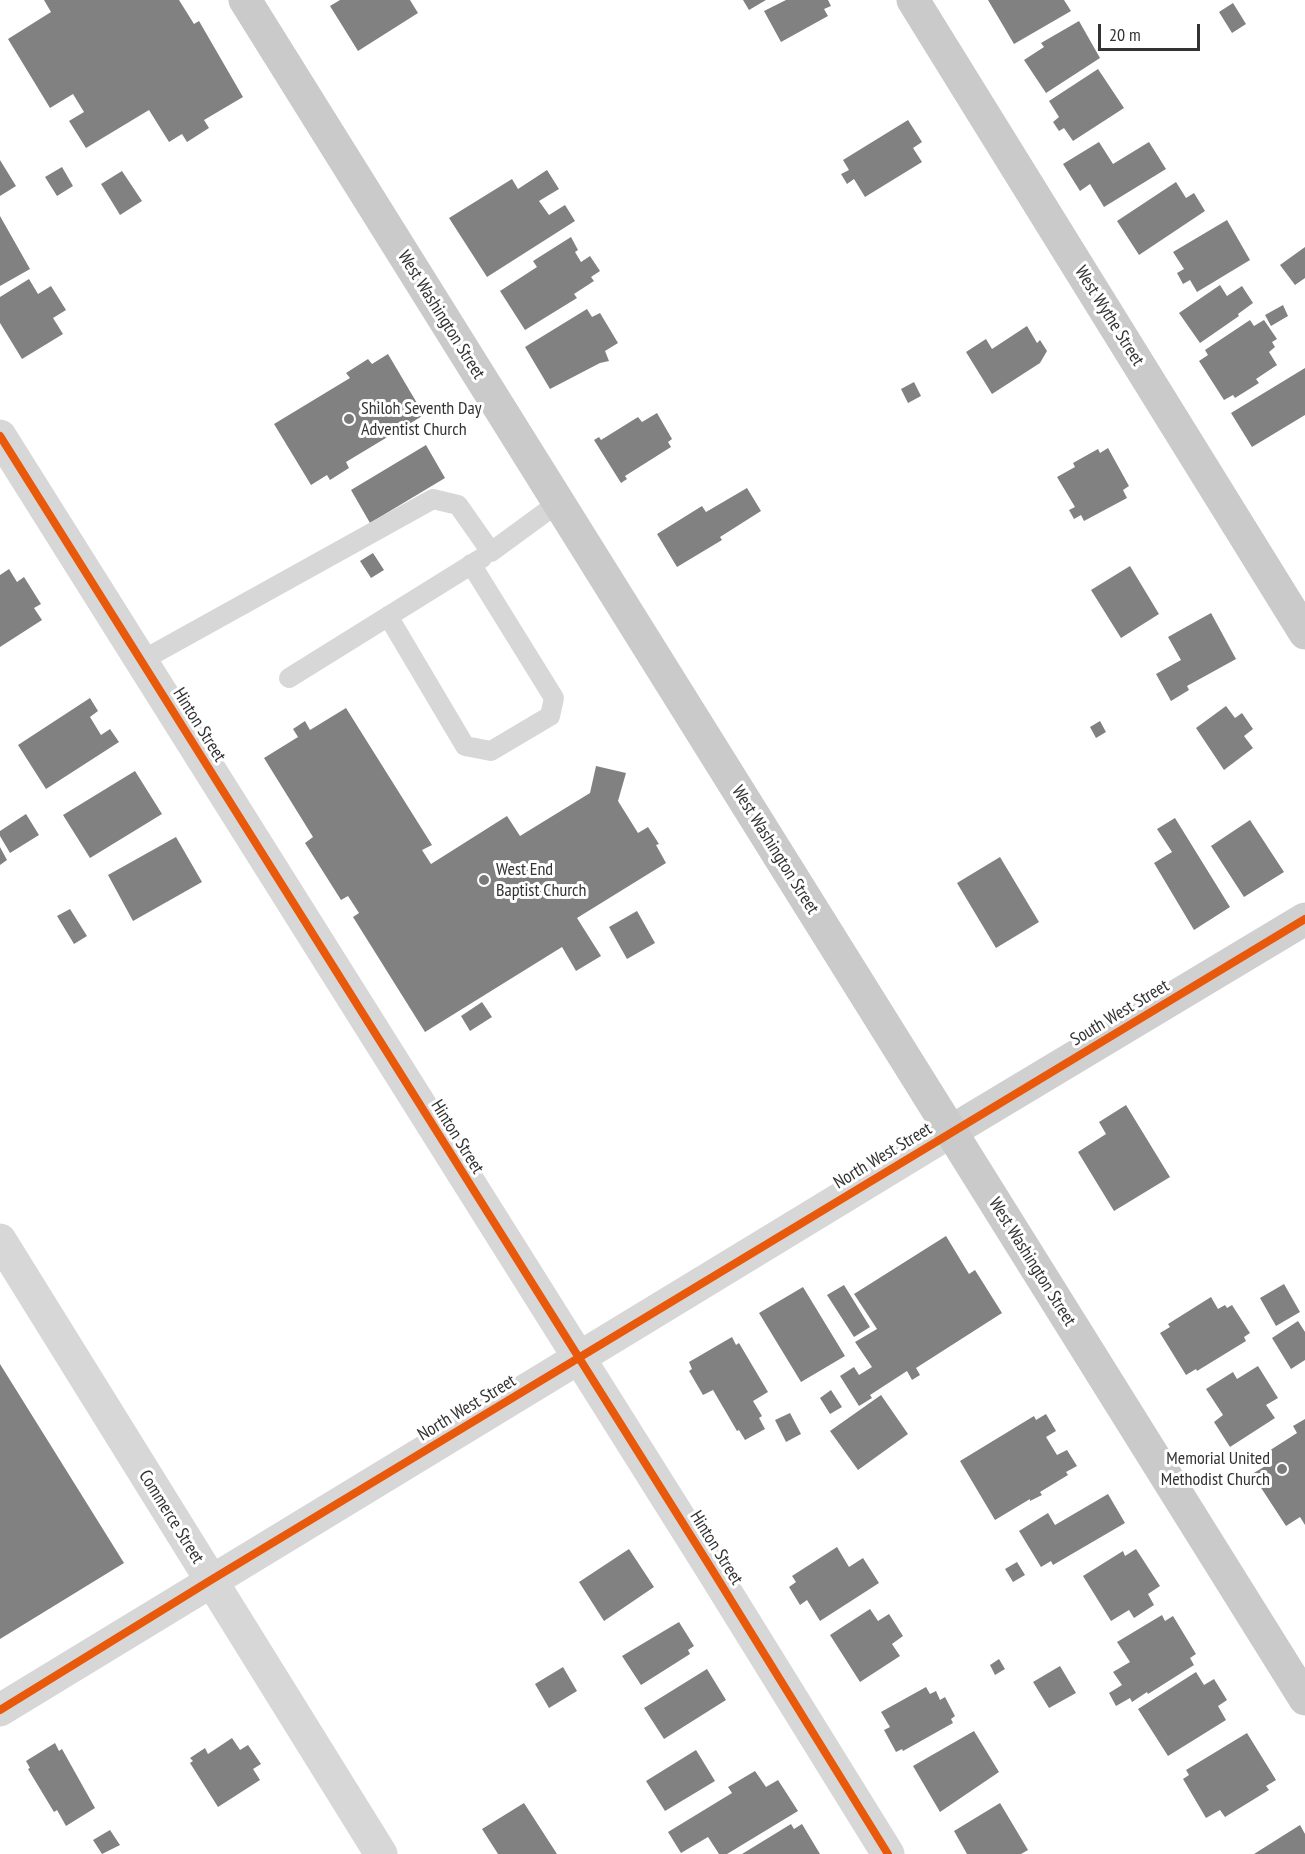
<!DOCTYPE html>
<style>
body{margin:0}
#map{position:relative;width:1305px;height:1854px;overflow:hidden;background:#fff;font-family:"PT Sans Narrow",sans-serif}
canvas{display:block}
.scale{position:absolute;left:1098px;top:24px;width:102px;height:27px;box-sizing:border-box;border:3px solid #333;border-top:0;padding-left:8px;font-size:18px;line-height:21px;white-space:nowrap;color:#333;-webkit-text-stroke:4px #fff;paint-order:stroke}
</style>
<div id="map">
<canvas width="1305" height="1854"></canvas>
<div class="scale">20 m</div>
</div>
<script>
const context = document.querySelector('canvas').getContext('2d');
context.lineJoin = 'round';
function fill(path, color) { context.fillStyle = color; context.fill(path, 'evenodd'); }
const poly = rows => new Path2D(rows.map(r => 'M' + r).join(''));
function stroke(path, color, width, dash) { context.strokeStyle = color; context.lineWidth = width; context.lineCap = dash ? 'butt' : 'round'; context.setLineDash(dash || []); context.stroke(path); }
function drawText(font, color, halo, rows, align = 'center') {
  context.font = font + ' "PT Sans Narrow",sans-serif'; context.lineWidth = 6; context.setLineDash([]); context.textBaseline = 'middle'; context.strokeStyle = halo; context.fillStyle = color; for (const [text, x, y, turn = 0] of rows) {
    context.save(); context.translate(x, y); context.rotate((+turn || 0) * Math.PI / 180); context.textAlign = isNaN(turn) ? turn : align; if (halo) context.strokeText(text, 0, 0); context.fillText(text, 0, 0); context.restore();
  }
}
const building = poly([
 [44,0,179,0,194,24,199,21,243,97,204,120,209,128,187,142,182,134,169,142,149,110,86,148,69,121,84,112,73,94,50,108,8,39,51,12],
 [340,0,410,0,418,13,358,51,330,6],
 [743,0,766,0,749,10],
 [786,0,828,0,831,6,824,9,828,16,781,42,764,11],
 [988,0,1064,0,1071,11,1014,44],
 [1233,3,1246,24,1232,33,1219,12],
 [1079,21,1100,58,1046,93,1024,60,1044,47,1041,43],
 [1098,69,1124,108,1073,141,1064,128,1059,131,1053,122,1059,117,1049,101],
 [908,120,922,142,913,148,922,162,865,197,854,179,847,184,841,174,849,170,843,160],
 [1099,142,1113,164,1149,142,1166,169,1104,207,1090,184,1080,191,1063,164],
 [0,160,16,186,0,196],
 [62,167,73,186,57,196,45,177],
 [547,170,559,189,539,201,549,215,565,205,575,221,487,277,449,218,512,179,518,189],
 [122,171,142,201,120,215,101,184],
 [1176,182,1186,198,1194,193,1205,211,1139,255,1117,221],
 [0,216,30,269,0,286],
 [1227,220,1250,260,1197,292,1190,280,1183,284,1177,273,1184,269,1173,252],
 [571,237,578,250,575,252,581,262,590,256,600,271,591,277,594,281,574,294,577,298,525,330,500,291,537,267,533,261],
 [1305,247,1305,278,1295,285,1280,265],
 [29,279,38,294,51,286,66,310,53,318,63,334,22,359,0,323,0,297],
 [1220,285,1227,296,1242,286,1253,303,1238,314,1239,316,1200,343,1179,313],
 [1283,305,1288,316,1271,326,1265,315],
 [587,309,592,317,600,313,618,343,605,351,609,361,600,363,550,389,525,347],
 [1250,320,1254,326,1264,320,1277,339,1272,342,1275,347,1269,352,1277,365,1256,379,1259,383,1235,398,1233,395,1224,400,1199,361,1208,355,1205,350],
 [1027,326,1037,343,1040,340,1047,351,1040,363,992,394,966,352,986,339,992,349],
 [388,354,424,415,346,462,349,468,330,480,327,475,311,485,274,424,350,378,346,373,368,359,372,364],
 [1305,368,1305,415,1252,447,1231,413],
 [914,382,921,396,908,403,901,389],
 [657,413,672,439,668,442,671,447,625,476,627,479,621,483,594,440,599,437,601,440,638,417,642,422],
 [426,445,445,478,370,523,351,490],
 [1108,448,1129,486,1123,490,1127,498,1084,521,1081,515,1074,519,1069,510,1075,507,1057,477,1075,467,1073,463,1098,449,1100,453],
 [747,488,761,511,720,537,722,540,677,567,657,534,702,506,706,512],
 [373,553,384,570,371,578,360,561],
 [1130,566,1159,614,1121,638,1091,590],
 [9,569,17,582,24,577,41,604,34,608,42,620,0,647,0,575],
 [1211,613,1236,659,1187,686,1189,690,1171,701,1156,674,1181,660,1168,637],
 [90,698,98,711,90,717,101,735,110,729,119,742,46,789,18,745],
 [1226,706,1235,718,1242,713,1253,729,1244,736,1253,748,1224,770,1196,728],
 [346,708,432,845,422,850,431,864,507,816,520,836,590,793,596,766,626,773,618,801,638,833,648,827,659,844,656,845,666,863,577,918,601,956,576,971,562,947,425,1032,353,917,359,913,348,896,341,900,305,843,313,837,264,758,298,737,293,729,305,721,310,730],
 [1100,721,1106,732,1096,738,1090,727],
 [135,771,162,814,90,858,63,815],
 [26,814,39,835,10,853,0,836,0,831],
 [1175,818,1230,907,1194,930,1154,863,1172,852,1157,829],
 [1250,820,1284,872,1244,897,1211,846],
 [176,837,202,882,133,921,108,875],
 [0,847,7,860,0,865],
 [1000,857,1039,922,996,948,957,883],
 [70,909,87,936,74,944,57,916],
 [637,911,655,943,627,959,609,927],
 [482,1002,492,1017,470,1031,461,1016],
 [1126,1105,1170,1177,1114,1211,1078,1152,1106,1134,1099,1122],
 [946,1236,969,1274,975,1270,1002,1313,916,1368,920,1375,912,1380,907,1371,870,1395,872,1398,859,1406,840,1376,854,1367,859,1375,872,1367,855,1342,877,1329,854,1294],
 [1284,1284,1300,1312,1276,1326,1260,1298],
 [844,1285,870,1327,854,1337,827,1295],
 [803,1287,845,1356,801,1382,759,1313],
 [1211,1297,1218,1309,1225,1305,1227,1308,1232,1305,1250,1333,1244,1337,1246,1341,1197,1371,1196,1369,1186,1375,1160,1333,1170,1327,1168,1324],
 [1298,1321,1305,1332,1305,1360,1291,1369,1272,1338],
 [732,1337,736,1345,739,1343,768,1392,753,1401,762,1416,759,1418,765,1429,745,1440,739,1430,737,1431,713,1390,703,1395,689,1371,692,1369,689,1362],
 [0,1364,124,1563,0,1639],
 [1258,1366,1278,1398,1266,1405,1275,1418,1230,1447,1214,1422,1223,1415,1206,1389,1233,1372,1237,1379],
 [831,1390,842,1407,830,1414,820,1398],
 [881,1395,908,1434,858,1470,830,1431],
 [790,1413,801,1434,786,1442,775,1420],
 [1046,1414,1056,1431,1046,1437,1057,1455,1067,1450,1077,1466,1066,1472,1068,1475,1040,1492,1042,1495,1030,1501,1030,1499,995,1520,960,1461,1034,1416,1036,1420],
 [1305,1419,1305,1525,1300,1517,1286,1526,1252,1474,1267,1465,1261,1456,1297,1433,1293,1426],
 [1108,1494,1125,1523,1053,1565,1051,1561,1041,1567,1019,1531,1048,1513,1055,1525],
 [837,1547,849,1567,863,1558,879,1583,820,1621,807,1600,800,1605,789,1587,796,1582,792,1576],
 [629,1549,654,1587,604,1621,579,1582],
 [1136,1549,1160,1586,1148,1594,1154,1605,1134,1618,1129,1610,1111,1621,1083,1576,1123,1551,1125,1556],
 [1017,1562,1025,1575,1013,1582,1005,1569],
 [870,1609,878,1621,889,1614,903,1636,892,1644,900,1656,860,1682,830,1635],
 [1162,1615,1165,1621,1173,1616,1196,1654,1190,1658,1194,1665,1148,1694,1147,1692,1132,1702,1130,1698,1116,1706,1109,1693,1122,1685,1113,1672,1130,1662,1117,1642],
 [679,1622,694,1646,688,1650,690,1654,641,1685,622,1656],
 [999,1659,1005,1669,995,1675,990,1665],
 [1060,1666,1076,1693,1049,1708,1033,1682],
 [563,1667,577,1691,549,1708,535,1684],
 [707,1669,726,1700,664,1739,644,1708],
 [1196,1672,1204,1685,1214,1679,1227,1700,1218,1706,1226,1720,1168,1756,1138,1709],
 [926,1687,930,1694,936,1691,940,1700,945,1697,955,1716,951,1719,953,1723,903,1751,902,1749,896,1752,884,1730,890,1727,881,1712],
 [974,1731,999,1772,940,1812,913,1766],
 [1247,1733,1276,1780,1266,1786,1269,1790,1225,1817,1220,1810,1206,1818,1183,1779,1189,1775,1186,1770],
 [232,1738,240,1750,248,1745,261,1764,253,1769,260,1780,218,1807,190,1763,193,1761,190,1758,205,1748,208,1754],
 [55,1743,59,1751,62,1749,95,1808,66,1826,57,1810,54,1812,28,1769,30,1768,26,1761],
 [696,1750,715,1781,665,1811,646,1781],
 [755,1771,766,1787,778,1780,798,1811,727,1854,719,1854,708,1837,681,1853,668,1832,732,1793,728,1787],
 [524,1803,557,1854,498,1854,482,1829],
 [1000,1803,1028,1850,1021,1854,967,1854,954,1831],
 [791,1824,794,1829,802,1824,820,1854,742,1854],
 [1300,1825,1305,1834,1305,1854,1254,1854],
 [110,1830,120,1845,102,1854,93,1840]
]);
const lane = poly([
 [388,616,465,746,491,751,550,716,554,698,471,564],
 [141,661,433,499,458,505,491,552,558,503],
 [289,678,482,558]
]);
const street = poly([
 [0,436,711,1568,888,1854],
 [0,1240,381,1854],
 [0,1710,950,1132]
]);
const secondary = poly([
 [950,1132,1305,919]
]);
const primary = poly([
 [245,0,1305,1699],
 [913,0,1305,633]
]);
const cycleway = poly([
 [0,436,711,1568,888,1854],
 [0,1710,211,1580,1305,919]
]);
const markers = [
 [349,419,6,"#7a7a7a"],
 [484,880,6,"#7a7a7a"],
 [1282,1469,6,"#7a7a7a"]
];
const streetNames = [
 ["West Washington Street",441,315,58],
 ["West Wythe Street",1109,316,58],
 ["Hinton Street",199,725,58],
 ["West Washington Street",775,850,58],
 ["South West Street",1120,1013,-31],
 ["Hinton Street",457,1137,58],
 ["North West Street",883,1156,-31],
 ["West Washington Street",1032,1262,58],
 ["North West Street",467,1408,-31],
 ["Commerce Street",171,1517,58],
 ["Hinton Street",716,1548,58]
];
const poiNames = [
 ["Shiloh Seventh Day",361,409],
 ["Adventist Church",361,430],
 ["West End",496,870],
 ["Baptist Church",496,891],
 ["Memorial United",1270,1459,"right"],
 ["Methodist Church",1270,1480,"right"]
];
fill(building, '#818181');
stroke(lane, '#d7d7d7', 20);
stroke(street, '#d7d7d7', 33);
stroke(secondary, '#d0d0d0', 33);
stroke(primary, '#cacaca', 33);
stroke(cycleway, '#e8590c', 8);
for (const [x, y, r, color] of markers) { const dot = new Path2D(); dot.arc(x, y, r, 0, 2 * Math.PI); context.fillStyle = color; context.fill(dot); stroke(dot, '#fff', 2); }
drawText('18px', '#333', '#fff', streetNames);
drawText('18px', '#333', '#fff', poiNames, 'left');
</script>
